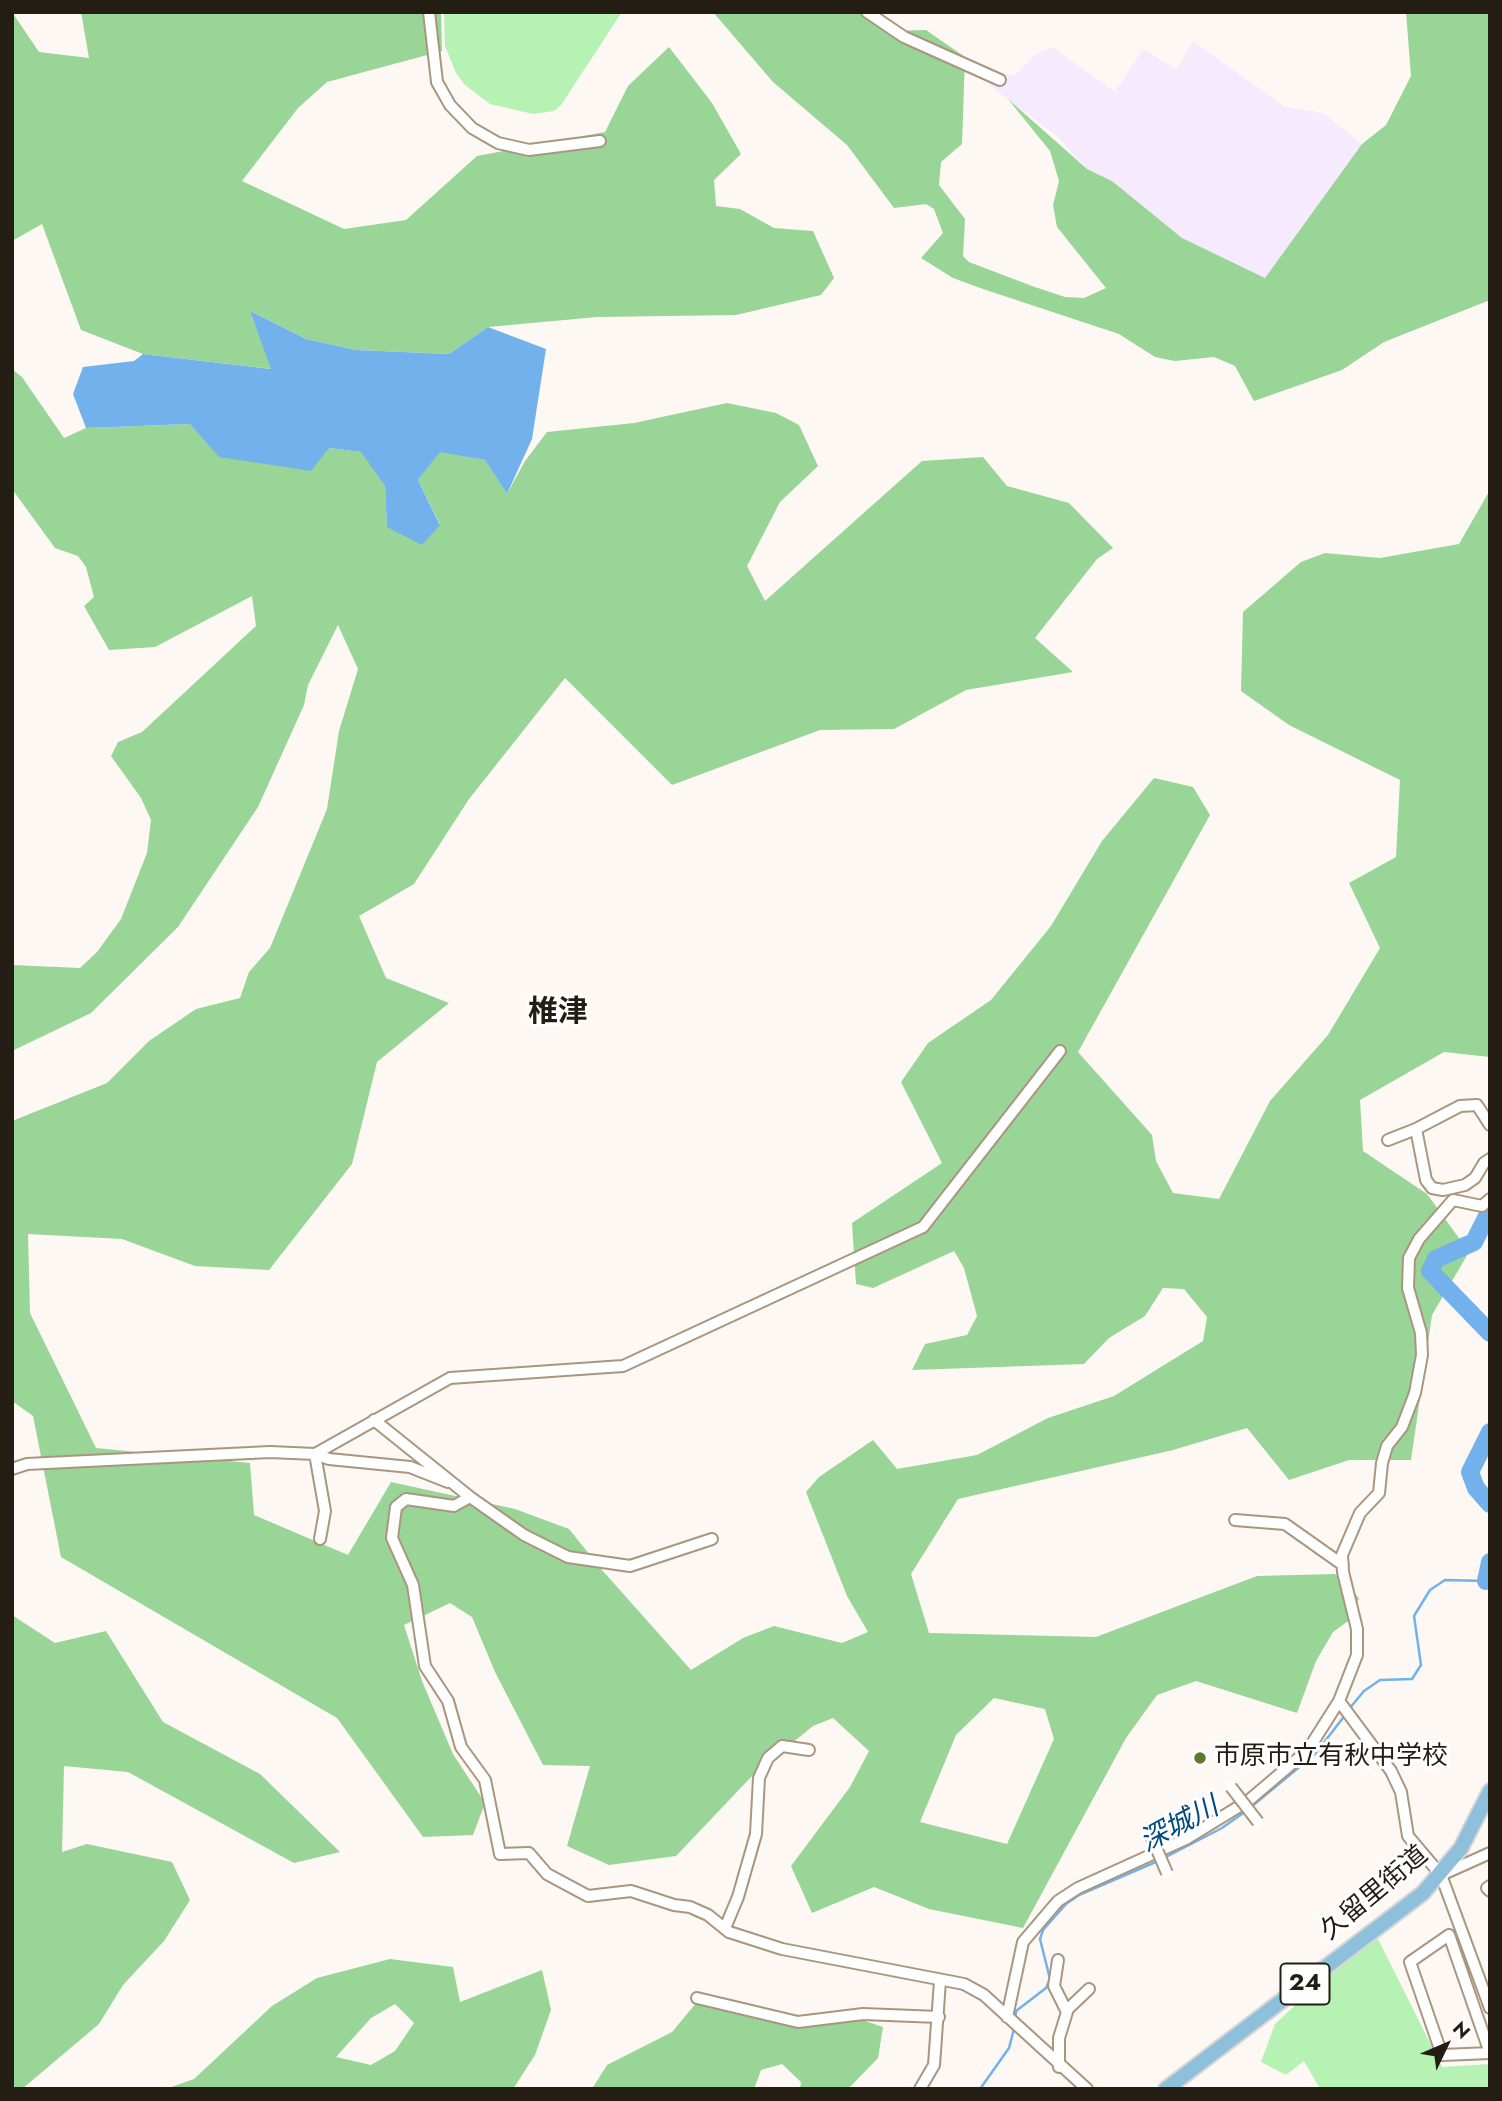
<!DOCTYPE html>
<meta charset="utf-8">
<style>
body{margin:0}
#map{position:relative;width:1502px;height:2101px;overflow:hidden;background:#fdf8f3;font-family:Jost,sans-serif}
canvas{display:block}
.frame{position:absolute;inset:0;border:14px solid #241d14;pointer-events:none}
.north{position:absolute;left:1411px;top:2010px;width:70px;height:70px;-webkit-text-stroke:5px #fff;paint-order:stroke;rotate:46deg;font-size:19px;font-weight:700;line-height:28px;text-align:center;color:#241d14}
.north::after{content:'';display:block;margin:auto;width:24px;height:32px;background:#241d14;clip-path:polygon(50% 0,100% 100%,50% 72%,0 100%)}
</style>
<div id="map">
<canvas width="1502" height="2101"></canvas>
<div class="frame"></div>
<div class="north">N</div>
</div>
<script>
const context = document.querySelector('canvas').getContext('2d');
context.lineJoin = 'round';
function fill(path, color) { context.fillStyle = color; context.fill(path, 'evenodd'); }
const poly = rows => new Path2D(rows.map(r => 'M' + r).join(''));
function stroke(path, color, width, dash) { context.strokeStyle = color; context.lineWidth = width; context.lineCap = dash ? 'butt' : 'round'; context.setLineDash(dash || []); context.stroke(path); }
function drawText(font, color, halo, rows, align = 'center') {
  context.font = font + ' Jost,"Noto Sans JP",sans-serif'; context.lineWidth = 6; context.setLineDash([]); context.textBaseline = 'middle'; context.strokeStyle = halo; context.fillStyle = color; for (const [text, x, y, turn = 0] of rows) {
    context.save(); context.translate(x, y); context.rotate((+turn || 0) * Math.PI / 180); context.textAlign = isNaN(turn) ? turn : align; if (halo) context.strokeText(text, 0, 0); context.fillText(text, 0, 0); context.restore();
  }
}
const commercial = poly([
 [1193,41,1285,107,1323,113,1362,144,1265,278,1182,238,1112,181,1087,169,1058,137,989,85,995,71,1015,76,1035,55,1052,47,1115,92,1143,49,1176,69]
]);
const green = poly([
 [444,12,620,12,620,15,561,105,554,111,533,114,490,104,465,85,456,73,445,46],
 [1374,1931,1442,2067,1490,2064,1490,2089,1320,2089,1304,2061,1286,2075,1261,2062,1275,2024]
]);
const forest = poly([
 [12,12,39,52,89,58,81,12,441,12,442,51,327,82,298,108,242,181,344,229,406,220,477,156,605,132,628,86,669,47,712,103,741,154,714,180,716,206,740,209,774,228,813,231,834,278,821,295,736,315,597,317,488,327,449,354,356,350,306,339,250,311,272,369,143,354,81,330,42,224,12,241],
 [713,12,867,12,884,31,926,30,965,57,962,144,941,162,939,185,965,219,963,256,969,262,1032,286,1065,297,1084,298,1106,288,1057,227,1053,205,1059,181,1050,151,1008,99,1087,169,1112,181,1182,238,1265,278,1362,144,1386,125,1411,76,1406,12,1490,12,1490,300,1384,342,1342,370,1254,401,1235,366,1214,357,1175,361,1155,357,1119,334,983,289,953,278,921,258,943,233,934,209,926,204,894,208,847,145,773,82],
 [12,369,22,377,64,438,86,428,190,424,220,457,329,448,362,452,385,486,387,527,440,524,418,480,440,451,485,460,507,494,525,461,547,432,634,423,727,403,776,413,799,425,818,466,780,502,747,566,765,601,922,461,983,457,1007,486,1069,503,1113,548,1097,559,1035,638,1073,672,966,690,894,729,820,730,672,785,565,678,469,799,414,884,359,916,386,978,449,1003,377,1062,352,1164,269,1270,195,1266,122,1239,28,1234,30,1313,96,1448,250,1463,254,1515,348,1555,391,1482,515,1509,569,1529,602,1570,691,1670,743,1638,774,1626,842,1643,868,1632,847,1596,806,1492,819,1477,873,1440,897,1469,977,1455,1048,1418,1114,1396,1203,1341,1207,1317,1184,1289,1163,1288,1145,1316,1109,1338,1084,1364,912,1370,925,1344,967,1335,977,1316,964,1268,954,1251,873,1288,856,1284,852,1223,942,1163,901,1082,928,1043,991,1000,1051,926,1102,841,1154,778,1193,787,1210,815,1078,1052,1152,1135,1156,1161,1173,1193,1219,1199,1270,1101,1328,1035,1380,948,1349,883,1396,857,1400,780,1289,725,1241,691,1243,612,1301,562,1325,553,1380,558,1459,544,1490,490,1490,1057,1444,1052,1360,1100,1363,1151,1427,1194,1469,1252,1432,1315,1411,1460,1349,1460,1289,1480,1247,1428,1173,1450,958,1499,911,1574,929,1633,1096,1637,1257,1576,1335,1574,1359,1598,1351,1619,1333,1632,1316,1661,1297,1713,1196,1681,1157,1695,1126,1738,1023,1928,929,1909,874,1887,812,1913,791,1866,850,1787,869,1751,833,1718,813,1726,753,1775,676,1856,609,1865,567,1846,590,1766,543,1765,495,1672,472,1617,450,1603,404,1625,422,1681,453,1754,485,1803,473,1835,423,1837,337,1718,61,1557,33,1416,12,1401,12,1121,107,1083,149,1041,196,1009,240,998,249,972,270,948,327,809,339,731,358,669,338,625,308,685,304,705,258,807,178,927,91,1013,12,1051,12,965,80,968,97,952,121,919,147,853,151,820,141,798,111,756,118,742,142,732,256,626,252,596,155,647,109,650,84,606,94,597,86,567,78,556,55,548,12,489],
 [994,1698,1045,1709,1054,1739,1007,1844,920,1822,956,1735],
 [12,1615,55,1643,106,1631,163,1722,260,1774,340,1852,294,1863,128,1772,64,1766,62,1852,87,1844,172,1862,190,1900,164,1941,123,1985,99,2024,22,2089,12,2089],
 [390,1959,453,1967,460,2002,542,1970,551,2010,535,2055,513,2089,166,2089,194,2079,272,2006,317,1978],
 [395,2004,414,2023,395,2051,371,2065,336,2057,371,2018],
 [697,2002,789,2024,862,2020,883,2027,878,2058,848,2089,800,2089,801,2082,782,2064,761,2070,754,2089,592,2089,607,2065,672,2032]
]);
const water = poly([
 [250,311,306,339,356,350,449,354,488,327,546,349,532,439,507,494,485,460,440,452,418,480,440,525,422,545,387,527,385,486,361,452,329,448,311,471,219,457,190,424,86,428,73,394,83,367,134,361,143,354,271,369]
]);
const stream = poly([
 [1349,1709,1364,1691,1380,1680,1412,1679,1421,1665,1414,1616,1430,1590,1445,1580,1486,1581,1490,1588],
 [1251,1807,1315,1754,1346,1714],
 [1164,1858,1222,1828,1246,1811],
 [1015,2019,1016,2011,1046,1988,1050,1979,1040,1939,1043,1930,1066,1904,1079,1895,1158,1861],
 [980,2089,1009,2048,1014,2029]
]);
const river = poly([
 [1490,1210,1474,1242,1436,1259,1430,1271,1490,1333],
 [1490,1432,1470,1472,1476,1488,1490,1504],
 [1486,1581,1490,1562]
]);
const minor = poly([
 [429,12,437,82,450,105,472,128,498,143,529,150,600,141],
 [867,12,904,37,1000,80],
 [1416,1129,1426,1180,1432,1188,1443,1190,1465,1185,1475,1178,1484,1163,1490,1159],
 [1388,1140,1416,1129,1460,1106,1477,1105,1490,1125],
 [374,1420,470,1497,524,1535,568,1557,630,1566,712,1539],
 [315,1454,329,1459,410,1467,448,1482],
 [315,1454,325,1511,320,1539],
 [12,1469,27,1464,270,1452,315,1454,450,1378,623,1366,923,1227,1060,1051],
 [470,1497,454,1506,406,1499,396,1507,392,1538,413,1585,425,1666,448,1701,461,1747,485,1780,500,1854,529,1853,547,1874,588,1896,631,1891,674,1905,690,1907,708,1915,729,1932,782,1949,964,1984,984,1995,1087,2089],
 [1235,1520,1285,1524,1343,1565],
 [1339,1701,1391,1771,1401,1792,1408,1836,1441,1875,1490,2008],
 [1441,1875,1490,1853],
 [1490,1886,1487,1888,1490,1891],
 [725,1928,738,1897,756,1834,759,1778,768,1758,782,1746,809,1750],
 [1449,1935,1490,2053,1442,2055,1410,1962,1449,1935],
 [1058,1960,1054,1986,1067,2012,1059,2038,1059,2067],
 [697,1998,798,2022,863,2014,939,2017],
 [1067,2010,1089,1989],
 [1007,2017,1023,1942,1058,1901,1078,1888,1186,1839,1248,1801,1308,1750,1339,1701,1357,1655,1357,1629,1343,1572,1342,1555,1360,1513,1379,1493,1382,1463,1387,1446,1402,1427,1415,1393,1422,1355,1421,1333,1408,1288,1409,1258,1419,1239,1453,1200,1482,1206,1490,1199],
 [920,2089,934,2065,940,1981]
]);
const major = poly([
 [1166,2089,1423,1893,1461,1848,1490,1791]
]);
const minorBridge = poly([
 [1231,1787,1258,1822],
 [1151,1836,1167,1873]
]);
const markers = [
 [1200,1758,7,"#5f7a2e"]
];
const shields = [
 [1305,1984,49]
];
const shieldNames = [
 ["24",1305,1984]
];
const poiNames = [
 ["市原市立有秋中学校",1214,1758]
];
const streetNames = [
 ["久留里街道",1375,1894,-40]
];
const waterNames = [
 ["深城川",1180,1826,-28]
];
const quarterNames = [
 ["椎津",558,1014]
];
fill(commercial, '#f6eafe');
fill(green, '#b6f2b3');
fill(forest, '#98d596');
fill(water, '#73b1ec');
stroke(stream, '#73b1ec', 2.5);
stroke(river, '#73b1ec', 18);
stroke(minor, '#aa967f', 14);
stroke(major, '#d8d6d5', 18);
stroke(minor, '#fff', 10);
stroke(major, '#8ec0dc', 14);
stroke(minorBridge, '#aa967f', 14, []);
stroke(minorBridge, '#fff', 10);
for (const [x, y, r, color] of markers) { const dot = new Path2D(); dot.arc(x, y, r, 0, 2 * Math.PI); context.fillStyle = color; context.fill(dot); stroke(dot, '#fff', 2.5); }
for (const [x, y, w] of shields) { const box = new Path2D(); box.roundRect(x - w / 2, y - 20.5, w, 41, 5); context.fillStyle = '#fff'; context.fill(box); stroke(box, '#241d14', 2); }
drawText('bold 24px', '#241d14', null, shieldNames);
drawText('26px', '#241d14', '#fff', poiNames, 'left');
drawText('26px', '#241d14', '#fff', streetNames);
drawText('italic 28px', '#004b80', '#fff', waterNames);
drawText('bold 30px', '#241d14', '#fff', quarterNames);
</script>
